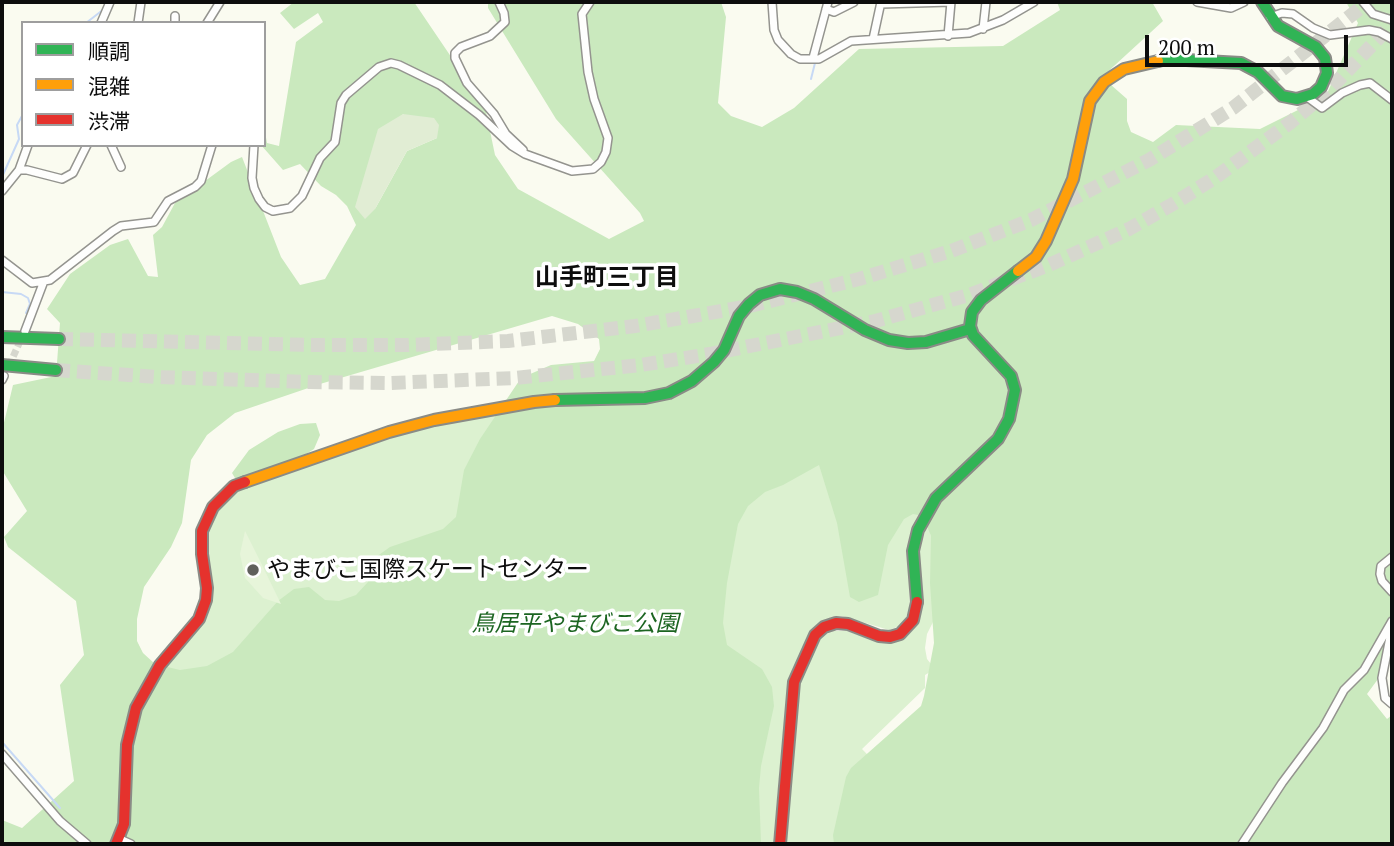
<!DOCTYPE html>
<meta charset="utf-8">
<style>
body{margin:0}
#map{position:relative;width:1394px;height:846px;overflow:hidden;background:#fafbf0;font-family:"PT Serif","Noto Sans JP",serif}
canvas{display:block}
.frame{position:absolute;inset:0;border:4px solid #0d0d0d;pointer-events:none}
.legend{position:absolute;left:21px;top:21px;width:245px;height:126px;box-sizing:border-box;background:#fff;border:2px solid #9e9e9e;margin:0;padding:9px 12px;list-style:none;font-size:21px;color:#0d0d0d}
.legend li{display:flex;align-items:center;gap:14px;height:35px}
.legend b{width:35px;border:2px solid #9e9e9e}
.scale{position:absolute;left:1145px;top:35px;width:203px;height:32px;box-sizing:border-box;border:4px solid #0d0d0d;border-top:0;padding-left:9px;font-size:21px;line-height:24px;white-space:nowrap;color:#0d0d0d;-webkit-text-stroke:5px #fff;paint-order:stroke}
</style>
<div id="map">
<canvas width="1394" height="846"></canvas>
<div class="frame"></div>
<ul class="legend">
<li><b style="height:9px;background:#30b455"></b>順調</li>
<li><b style="height:9px;background:#ff9f0a"></b>混雑</li>
<li><b style="height:9px;background:#e5322d"></b>渋滞</li>
</ul>
<div class="scale">200 m</div>
</div>
<script>
const context = document.querySelector('canvas').getContext('2d');
context.lineJoin = 'round';
function fill(path, color) { context.fillStyle = color; context.fill(path, 'evenodd'); }
const poly = rows => new Path2D(rows.map(r => 'M' + r).join(''));
function stroke(path, color, width, dash) { context.strokeStyle = color; context.lineWidth = width; context.lineCap = dash ? 'butt' : 'round'; context.setLineDash(dash || []); context.stroke(path); }
function drawText(font, color, halo, rows, align = 'center') {
  context.font = font + ' "PT Serif","Noto Sans JP",serif'; context.lineWidth = 7; context.setLineDash([]); context.textBaseline = 'middle'; context.strokeStyle = halo; context.fillStyle = color; for (const [text, x, y, turn = 0] of rows) {
    context.save(); context.translate(x, y); context.rotate((+turn || 0) * Math.PI / 180); context.textAlign = isNaN(turn) ? turn : align; if (halo) context.strokeText(text, 0, 0); context.fillText(text, 0, 0); context.restore();
  }
}
const green = poly([
 [669,398,923,507,908,552,910,608,905,620,900,626,889,630,842,616,834,616,816,625,804,643,805,648,792,677,788,679,773,844,121,844,162,670,206,619,211,595,206,539,208,525,214,513,236,491,251,484,419,428,527,408],
 [929,518,939,610,927,634,925,648,927,659,935,669,925,675,925,688,862,749,910,798,907,844,783,844,796,687,821,637,831,631,847,631,878,642,889,642,906,636,913,630,921,610,917,569,919,550]
]);
const forest = poly([
 [294,2,414,2,485,107,495,155,518,189,609,239,644,221,640,213,556,119,488,8,488,2,721,2,726,17,718,103,731,116,762,127,794,108,859,49,1003,46,1060,10,1057,2,1152,2,1163,21,1102,77,1127,99,1127,121,1131,132,1153,142,1176,125,1260,129,1326,96,1358,23,1346,2,1392,2,1392,660,1367,694,1387,719,1392,715,1392,844,834,844,833,835,846,777,851,768,921,706,924,696,934,643,930,583,931,536,923,516,913,514,904,519,888,545,878,595,859,602,850,597,837,523,819,465,783,485,765,492,748,506,738,524,727,583,723,623,727,645,762,669,772,687,774,706,761,766,759,788,761,844,2,844,2,820,22,828,74,781,60,685,84,655,76,601,8,547,4,537,27,511,2,470,2,431,13,385,56,376,60,323,47,309,70,274,110,245,128,239,148,276,158,277,153,235,162,227,175,203,231,162,242,157,281,257,300,285,325,279,356,225,347,206,336,195,321,186,300,164,283,170,261,145,264,145,264,126,267,143,279,146,296,42,323,22,318,13,294,29,280,13],
 [403,114,437,138,407,151,375,209],
 [552,316,578,324,599,339,600,349,594,361,551,365,521,378,480,439,464,470,456,517,443,529,390,547,376,557,368,582,356,595,339,601,325,600,309,587,294,589,278,601,233,652,207,666,180,670,155,664,143,653,137,641,137,619,144,587,171,547,182,523,191,460,207,435,235,413,320,384],
 [316,423,320,435,314,449,286,467,247,479,235,478,232,473,249,450,278,432,300,424]
]);
const cemetery = poly([
 [403,114,434,118,439,125,437,138,407,151,375,209,365,219,355,207,378,129]
]);
const pitch = poly([
 [245,531,263,567,281,604,263,598,245,578,240,554]
]);
const stream = poly([
 [86,23,104,9],
 [817,57,825,25],
 [811,79,815,63],
 [2,177,19,139,17,125,23,114],
 [2,292,21,294,28,298,30,304,26,313],
 [2,742,60,808]
]);
const streetTunnel = poly([
 [9,366,21,339]
]);
const highwayTunnel = poly([
 [59,339,311,345,407,345,508,341,635,326,693,316,754,305,859,279,951,251,1031,220,1149,160,1233,108,1368,2],
 [56,370,157,377,310,382,390,383,515,378,641,365,710,354,875,321,969,295,1049,265,1129,229,1173,204,1216,177,1291,122,1328,91,1392,24]
]);
const street = poly([
 [499,2,504,13,505,22,490,36,461,47,455,53,455,58,467,83,494,114,506,134,523,150],
 [772,2,774,30,778,40,791,54,800,59,819,59,851,41,969,33,1003,20,1034,2],
 [1197,2,1231,8,1244,2],
 [1363,2,1373,14,1392,20],
 [881,4,951,2,948,36],
 [826,9,834,12,854,2],
 [175,16,175,23],
 [1270,17,1282,13,1293,14,1313,28,1330,35,1369,30,1379,32,1392,39],
 [101,23,110,2],
 [138,23,141,2],
 [207,23,220,2],
 [983,29,986,2],
 [873,39,881,2],
 [813,58,828,2],
 [1307,97,1322,108,1342,93,1360,85,1370,83,1392,100],
 [111,145,121,167],
 [254,145,252,178,254,188,259,199,265,207,273,211,290,208,302,196,320,158,335,142,341,103,346,95,379,67,391,63,399,65,440,85,479,115,512,146,525,154,572,171,593,169,601,162,606,152,608,138,594,99,588,72,582,14,590,2],
 [19,170,27,170,62,179,73,173,87,145],
 [2,191,19,170,28,145],
 [2,260,32,283,50,280,113,231,121,226,154,222,168,201,195,187,201,181,212,145],
 [25,331,44,281],
 [2,380,4,376],
 [1392,557,1381,566,1380,574,1382,581,1392,592],
 [1392,627,1382,678,1385,698,1392,704],
 [2,754,60,821,87,844],
 [120,839,131,844],
 [1242,844,1282,783,1323,728,1344,690,1364,670,1392,621]
]);
const fast = poly([
 [1158,61,1168,59,1241,63,1258,72,1282,96,1297,99,1313,94,1321,87,1327,73,1325,58,1316,47,1278,26,1262,2],
 [2,337,59,339],
 [2,365,56,370],
 [555,400,645,398,669,393,692,381,714,362,724,350,739,316,749,304,760,295,780,289,797,292,814,299,865,330,889,340,908,343,926,342,970,329],
 [917,602,913,551,918,530,936,498,998,439,1009,419,1015,390,1011,376,973,335,970,326,972,312,981,300,1018,271]
]);
const slow = poly([
 [1018,271,1036,257,1046,241,1073,179,1090,101,1104,82,1124,69,1158,61],
 [245,482,389,432,434,420,534,402,555,400]
]);
const jam = poly([
 [116,844,124,824,127,745,136,708,160,665,199,619,206,600,207,588,202,554,202,531,213,507,234,486,245,482],
 [780,844,794,682,815,635,824,627,836,623,848,624,879,636,890,637,900,634,913,620,917,602]
]);
const markers = [
 [253,570,7,"#60605c"]
];
const poiNames = [
 ["やまびこ国際スケートセンター",267,570]
];
const parkNames = [
 ["鳥居平やまびこ公園",575,624]
];
const neighbourhoodNames = [
 ["山手町三丁目",607,278]
];
fill(green, '#dcf1d0');
fill(forest, '#cae9be');
fill(cemetery, '#e1edd4');
fill(pitch, '#e7f5da');
stroke(stream, '#c7d9f5', 2);
stroke(streetTunnel, '#d6d7ce', 7, [7, 3.5]);
stroke(highwayTunnel, '#d6d7ce', 14, [14, 7]);
stroke(street, '#94948f', 10);
stroke(fast, '#8a8b86', 14);
stroke(slow, '#8a8b86', 14);
stroke(jam, '#8a8b86', 14);
stroke(street, '#fefefd', 7);
stroke(fast, '#30b455', 10);
stroke(slow, '#ff9f0a', 10);
stroke(jam, '#e5322d', 10);
for (const [x, y, r, color] of markers) { const dot = new Path2D(); dot.arc(x, y, r, 0, 2 * Math.PI); context.fillStyle = color; context.fill(dot); stroke(dot, '#fff', 2.5); }
drawText('23px', '#0d0d0d', '#fff', poiNames, 'left');
drawText('italic 23px', '#1c6521', '#fff', parkNames);
drawText('bold 24px', '#0d0d0d', '#fff', neighbourhoodNames);
</script>
